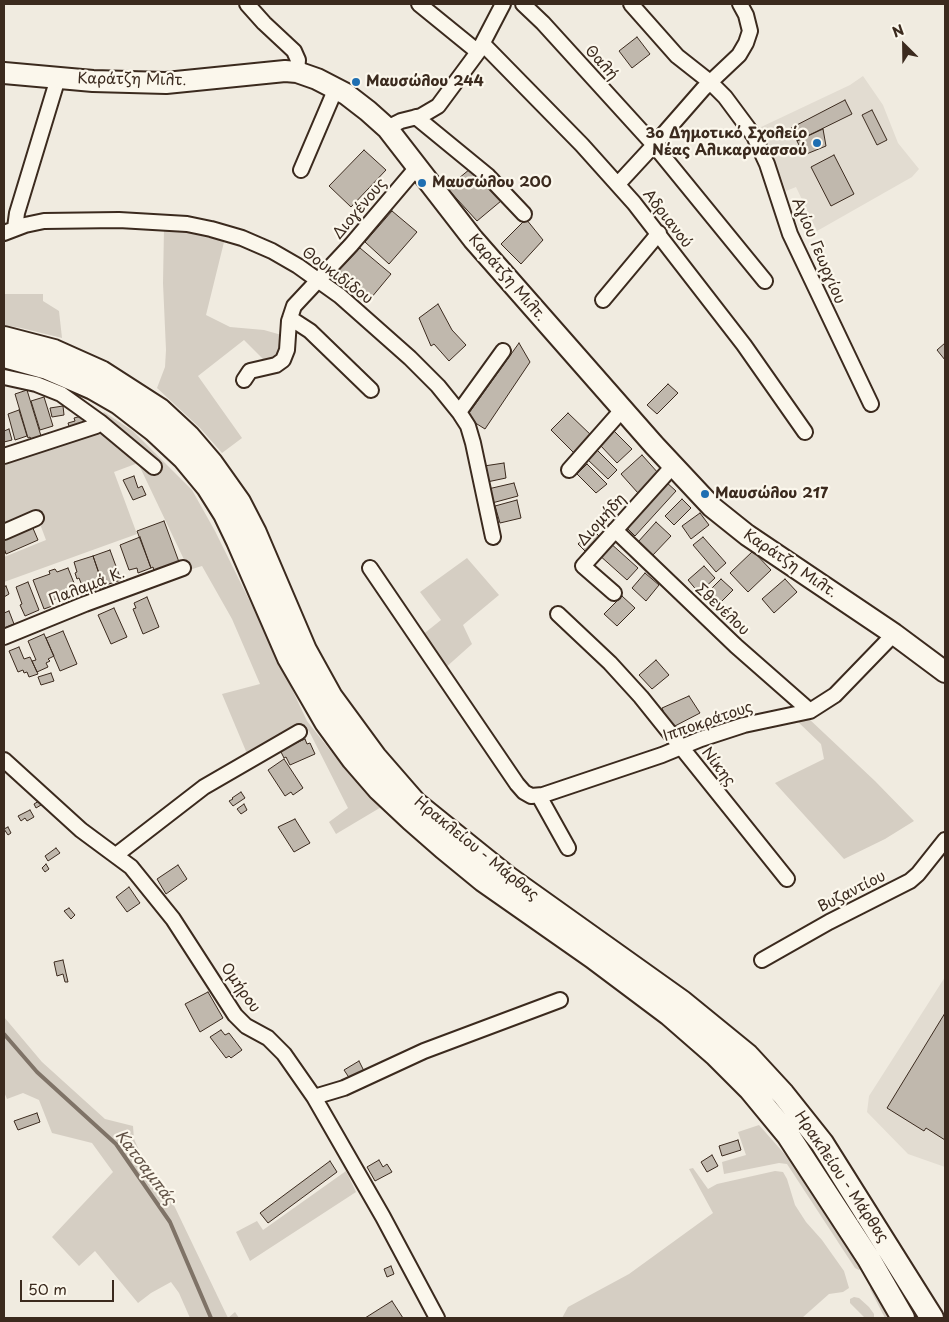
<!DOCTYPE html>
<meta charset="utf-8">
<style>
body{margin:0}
#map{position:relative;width:949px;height:1322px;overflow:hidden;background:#f0ebe0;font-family:"Playpen Sans",sans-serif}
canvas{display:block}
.frame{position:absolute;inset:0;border:5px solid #3b2a1e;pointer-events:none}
.north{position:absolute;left:879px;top:20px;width:50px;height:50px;-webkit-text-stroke:4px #fbf7ec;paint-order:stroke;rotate:337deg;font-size:14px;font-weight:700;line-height:20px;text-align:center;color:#3b2a1e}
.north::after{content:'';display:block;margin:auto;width:18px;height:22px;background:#3b2a1e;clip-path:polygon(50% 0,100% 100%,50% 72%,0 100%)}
.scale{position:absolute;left:20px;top:1280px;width:94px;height:22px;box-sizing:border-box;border:2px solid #3b2a1e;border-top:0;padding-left:6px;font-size:15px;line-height:18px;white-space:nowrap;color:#3b2a1e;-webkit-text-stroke:4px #fbf7ec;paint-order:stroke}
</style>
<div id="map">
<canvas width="949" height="1322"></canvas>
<div class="frame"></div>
<div class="north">N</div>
<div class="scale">50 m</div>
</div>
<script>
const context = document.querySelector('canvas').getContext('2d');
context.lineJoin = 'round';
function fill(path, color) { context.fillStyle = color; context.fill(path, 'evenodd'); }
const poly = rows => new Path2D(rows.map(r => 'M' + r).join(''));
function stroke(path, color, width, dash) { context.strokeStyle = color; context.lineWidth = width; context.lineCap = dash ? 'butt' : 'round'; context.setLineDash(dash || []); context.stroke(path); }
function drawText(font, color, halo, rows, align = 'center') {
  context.font = font + ' "Playpen Sans",sans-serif'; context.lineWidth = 4.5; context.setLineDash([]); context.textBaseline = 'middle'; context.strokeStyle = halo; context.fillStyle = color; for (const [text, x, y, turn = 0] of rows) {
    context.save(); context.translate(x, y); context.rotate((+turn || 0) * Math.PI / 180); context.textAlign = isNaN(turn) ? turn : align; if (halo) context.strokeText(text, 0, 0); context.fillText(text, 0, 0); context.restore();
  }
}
const built = poly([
 [863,76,883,105,898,143,919,169,912,177,817,231,796,187,786,191,774,159,759,128,850,85],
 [945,977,945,1167,908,1154,867,1112,869,1096]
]);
const green = poly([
 [164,228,189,230,225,238,206,315,230,327,264,330,285,336,282,355,267,363,244,340,198,376,242,438,222,453,200,428,157,388,165,367,166,350,163,283],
 [4,294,43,294,43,301,59,311,62,338,21,328,4,325],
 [104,412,133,431,192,490,215,531,266,634,307,721,348,773,383,806,336,834,329,822,348,808,310,733,303,724,248,756,222,694,260,684,232,619,202,566,189,570,138,463,114,472,137,534,4,582,4,557,46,540,37,516,4,529,4,460,95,431,103,432,153,474,158,467,102,415],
 [467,558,499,595,463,625,472,644,444,669,421,636,441,620,420,592],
 [808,718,875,781,914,821,885,839,844,859,775,783,824,759,821,744,796,720],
 [4,1017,42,1062,105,1119,133,1126,134,1139,142,1157,170,1197,228,1318,235,1312,239,1318,190,1318,179,1293,171,1282,151,1293,138,1303,95,1251,79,1266,52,1237,113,1172,92,1143,52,1133,39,1100,23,1093,7,1099,4,1092],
 [759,1125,796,1167,861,1269,859,1270,855,1268,787,1164,779,1163,724,1174,722,1162,746,1155,738,1132],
 [693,1168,708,1189,717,1184,775,1171,783,1172,787,1179,795,1205,806,1222,822,1240,844,1271,849,1288,843,1292,829,1294,802,1318,562,1318,568,1307,629,1274,713,1213,689,1169],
 [346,1171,356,1192,250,1261,236,1232,257,1221,263,1230],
 [870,1286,873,1287,889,1318,885,1318,870,1289],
 [854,1297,859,1298,869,1307,874,1314,874,1318,865,1318,850,1303,850,1299]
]);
const stream = poly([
 [4,1034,37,1072,116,1144,170,1222,211,1318]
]);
const building = poly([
 [637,37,650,54,632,68,619,51,637,37],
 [845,100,852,114,797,141,791,128,845,100],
 [872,110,887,140,877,145,862,115,872,110],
 [823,129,826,146,804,155,797,141,823,129],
 [364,150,386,170,351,207,329,186,364,150],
 [834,155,854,194,831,206,811,167,834,155],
 [470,169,501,201,477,221,447,188,470,169],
 [392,211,417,232,389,264,365,242,392,211],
 [526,219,543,240,521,264,501,244,526,219],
 [360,248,391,274,366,304,342,282,339,270,360,248],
 [438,304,452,330,466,345,449,361,434,344,431,346,419,318,438,304],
 [519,343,530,362,485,429,469,419,469,413,519,343],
 [945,343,945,360,937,350,945,343],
 [668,384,678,393,657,414,647,405,668,384],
 [27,390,41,436,31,439,30,437,28,438,15,394,27,390],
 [44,397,53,426,40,430,31,401,44,397],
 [63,406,64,415,52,417,50,408,63,406],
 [19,410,27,436,15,440,8,414,19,410],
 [568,413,593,437,575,454,551,430,568,413],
 [82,416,85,425,70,430,68,423,75,421,74,418,82,416],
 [9,429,12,440,4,442,4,431,9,429],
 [614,431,632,449,617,463,600,445,614,431],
 [597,450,617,470,608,479,587,459,597,450],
 [642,455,659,474,638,493,621,474,642,455],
 [504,463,506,478,487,482,484,466,504,463],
 [587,464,607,484,596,493,577,474,587,464],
 [134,476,138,488,142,486,146,495,133,500,123,480,134,476],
 [666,482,676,491,635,536,625,526,666,482],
 [514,483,518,496,492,503,488,489,514,483],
 [682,499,691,508,674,525,665,516,682,499],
 [517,500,521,518,500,523,495,506,517,500],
 [700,513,709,525,691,539,682,526,700,513],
 [164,521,179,562,154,571,153,567,151,568,137,531,164,521],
 [656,522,671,536,652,556,638,542,656,522],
 [32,526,38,540,6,554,4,548,4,540,8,538,8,537,32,526],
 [592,529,599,536,585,551,578,544,592,529],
 [140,537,151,568,138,573,137,568,129,570,120,545,140,537],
 [703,537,726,563,716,572,693,545,703,537],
 [609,542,638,568,627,580,598,554,609,542],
 [110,550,121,580,103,586,93,556,110,550],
 [753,551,771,570,748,592,730,573,753,551],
 [93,556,104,587,85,593,79,578,77,579,75,573,77,572,74,562,93,556],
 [704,566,715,578,699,593,688,580,704,566],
 [68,568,74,583,72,584,73,588,68,590,69,593,53,600,55,605,44,609,33,580,50,574,49,571,55,569,57,572,68,568],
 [645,573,659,585,646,601,632,588,645,573],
 [721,579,733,590,717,606,705,595,721,579],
 [785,579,797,592,774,613,762,599,785,579],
 [28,582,39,610,25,616,20,605,22,604,16,587,28,582],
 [6,586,9,594,4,597,4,587,6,586],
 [622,596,635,608,617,626,604,614,622,596],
 [147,597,159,627,143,634,133,609,136,608,134,603,147,597],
 [114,608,127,637,111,644,98,615,114,608],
 [9,611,14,624,4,628,4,613,9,611],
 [63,631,77,664,60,671,46,638,63,631],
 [44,634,54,656,48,659,50,661,46,663,48,667,37,672,32,661,36,660,28,641,44,634],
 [19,647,24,659,30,657,38,674,29,677,27,672,24,673,23,670,18,672,9,651,19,647],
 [656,660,669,675,652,689,639,675,656,660],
 [51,673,54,681,41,685,38,677,51,673],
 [689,696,700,713,673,727,667,721,662,708,689,696],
 [305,739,307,744,310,743,315,754,290,765,286,757,284,758,280,750,305,739],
 [284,759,303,788,293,795,291,792,285,796,268,770,284,759],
 [241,792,245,798,233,806,229,801,233,799,232,798,241,792],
 [39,801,41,805,36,808,34,804,39,801],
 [244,804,247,810,241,814,237,809,244,804],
 [30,810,34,817,27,821,25,818,21,821,18,816,30,810],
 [295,819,310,843,294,852,278,827,295,819],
 [8,827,11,833,8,835,4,829,8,827],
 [56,848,60,853,48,861,45,856,56,848],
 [46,864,49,869,45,872,42,868,46,864],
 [178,865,187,879,166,894,157,879,178,865],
 [129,887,140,903,127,912,116,897,129,887],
 [69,908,75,915,71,919,64,911,69,908],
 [63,960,68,982,65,982,63,974,57,976,54,962,63,960],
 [208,992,223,1018,200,1032,185,1004,208,992],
 [945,1013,945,1140,926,1128,924,1131,887,1108,945,1013],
 [221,1030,225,1035,229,1033,242,1050,231,1058,229,1056,226,1058,210,1037,221,1030],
 [359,1061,364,1071,350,1079,344,1070,359,1061],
 [37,1113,40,1122,18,1130,14,1121,37,1113],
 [738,1140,741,1150,722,1156,719,1146,738,1140],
 [712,1155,718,1166,707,1172,701,1162,712,1155],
 [379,1160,383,1167,387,1164,392,1172,375,1181,367,1167,379,1160],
 [330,1161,337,1172,268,1223,260,1213,330,1161],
 [391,1266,394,1274,387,1277,384,1269,391,1266],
 [392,1301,403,1318,365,1318,392,1301]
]);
const street = poly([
 [247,4,264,23,294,51,298,60,297,72],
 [419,4,478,52],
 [523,4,543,23,654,145,765,281],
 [631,4,677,56,710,82,725,97,754,136,767,164,790,234,871,404],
 [483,44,582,145,634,203,744,345,805,432],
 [416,117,488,176,524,214],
 [387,128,401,121,421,116,438,106,478,52,503,4],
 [301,170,336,88],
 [618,184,654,145,703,89,739,55,746,43,750,31,746,15,740,4],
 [15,228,17,213,58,78],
 [4,233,25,225,44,221,119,220,187,224,211,229,242,238,272,251,298,266,340,296,410,358,438,386,459,412,468,426,473,443,493,537],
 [603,300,659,233],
 [290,318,310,331,371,390],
 [4,377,36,384,61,394,100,422,154,467],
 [244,380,250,371,276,365,283,360,287,350,289,321,294,306,351,245,418,166],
 [459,412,503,351],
 [4,456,96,426,100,422],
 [569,470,622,410],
 [615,530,736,646,810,711],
 [4,532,36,518],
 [370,568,517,784,524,792,531,796,543,795,662,755,701,739,744,725,810,711,835,695,894,634],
 [614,593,583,566,673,466],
 [558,614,610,663,641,697,787,879],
 [4,637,85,604,183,568],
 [4,760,81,830,131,867,173,919,235,1015,246,1026,268,1038,284,1054,314,1097,383,1217,437,1318],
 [539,796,568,848],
 [116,855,204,787,299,732],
 [762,960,829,922,910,881,918,874,945,840],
 [314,1097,344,1088,424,1051,560,1000]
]);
const secondary = poly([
 [4,73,93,81,166,83,285,71,297,72,317,79,346,94,368,111,387,128,473,239,654,445,712,507,747,535,894,634,945,672]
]);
const primary = poly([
 [4,338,54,351,101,372,160,410,188,436,212,464,239,502,255,533,305,650,331,697,375,757,415,803,508,878,682,1002,747,1055,783,1094,822,1143,932,1318],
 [4,356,47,368,93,388,119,403,154,430,184,458,208,487,225,514,238,541,289,658,326,722,353,759,379,789,412,820,444,848,483,880,593,957,669,1014,716,1055,750,1089,788,1135,869,1259,903,1318]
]);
const markers = [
 [356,82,5,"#1f6fb2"],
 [817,143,5,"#1f6fb2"],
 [422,183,5,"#1f6fb2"],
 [705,494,5,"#1f6fb2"]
];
const streetNames = [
 ["Θαλή",601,63,48],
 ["Καράτζη Μιλτ.",132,80,1],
 ["Διογένους",360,209,-50],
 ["Αδριανού",667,219,52],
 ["Αγίου Γεωργίου",818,251,67],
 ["Θουκιδίδου",337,276,37],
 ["Καράτζη Μιλτ.",507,278,49],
 ["Διομήδη",602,520,-48],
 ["Καράτζη Μιλτ.",790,564,34],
 ["Παλαμά Κ.",87,587,-21],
 ["Σθενέλου",722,610,43],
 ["Ιπποκράτους",708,722,-19],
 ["Νίκης",718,767,52],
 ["Ηρακλείου - Μάρθας",476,849,39],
 ["Βυζαντίου",852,892,-27],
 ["Ομήρου",240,988,55],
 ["Ηρακλείου - Μάρθας",841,1177,56]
];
const poiNames = [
 ["Μαυσώλου 244",366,82],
 ["3ο Δημοτικό Σχολείο",807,134,"right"],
 ["Νέας Αλικαρνασσού",807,151,"right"],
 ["Μαυσώλου 200",432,183],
 ["Μαυσώλου 217",715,494]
];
const waterNames = [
 ["Κατσαμπάς",145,1168,53]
];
fill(built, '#e2dcd1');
fill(green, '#d5cec3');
stroke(stream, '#7f7367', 4);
fill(building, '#c0b8ad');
stroke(building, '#3b2a1e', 1);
stroke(street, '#3b2a1e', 18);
stroke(secondary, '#3b2a1e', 24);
stroke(primary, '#3b2a1e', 26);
stroke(street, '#fbf7ec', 14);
stroke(secondary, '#fbf7ec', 20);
stroke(primary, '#fbf7ec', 22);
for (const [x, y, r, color] of markers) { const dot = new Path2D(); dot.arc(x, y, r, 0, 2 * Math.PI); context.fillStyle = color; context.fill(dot); stroke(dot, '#fbf7ec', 2); }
drawText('15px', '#3b2a1e', '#fbf7ec', streetNames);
drawText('bold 15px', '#3b2a1e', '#fbf7ec', poiNames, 'left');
drawText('italic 16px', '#635448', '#fbf7ec', waterNames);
</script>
